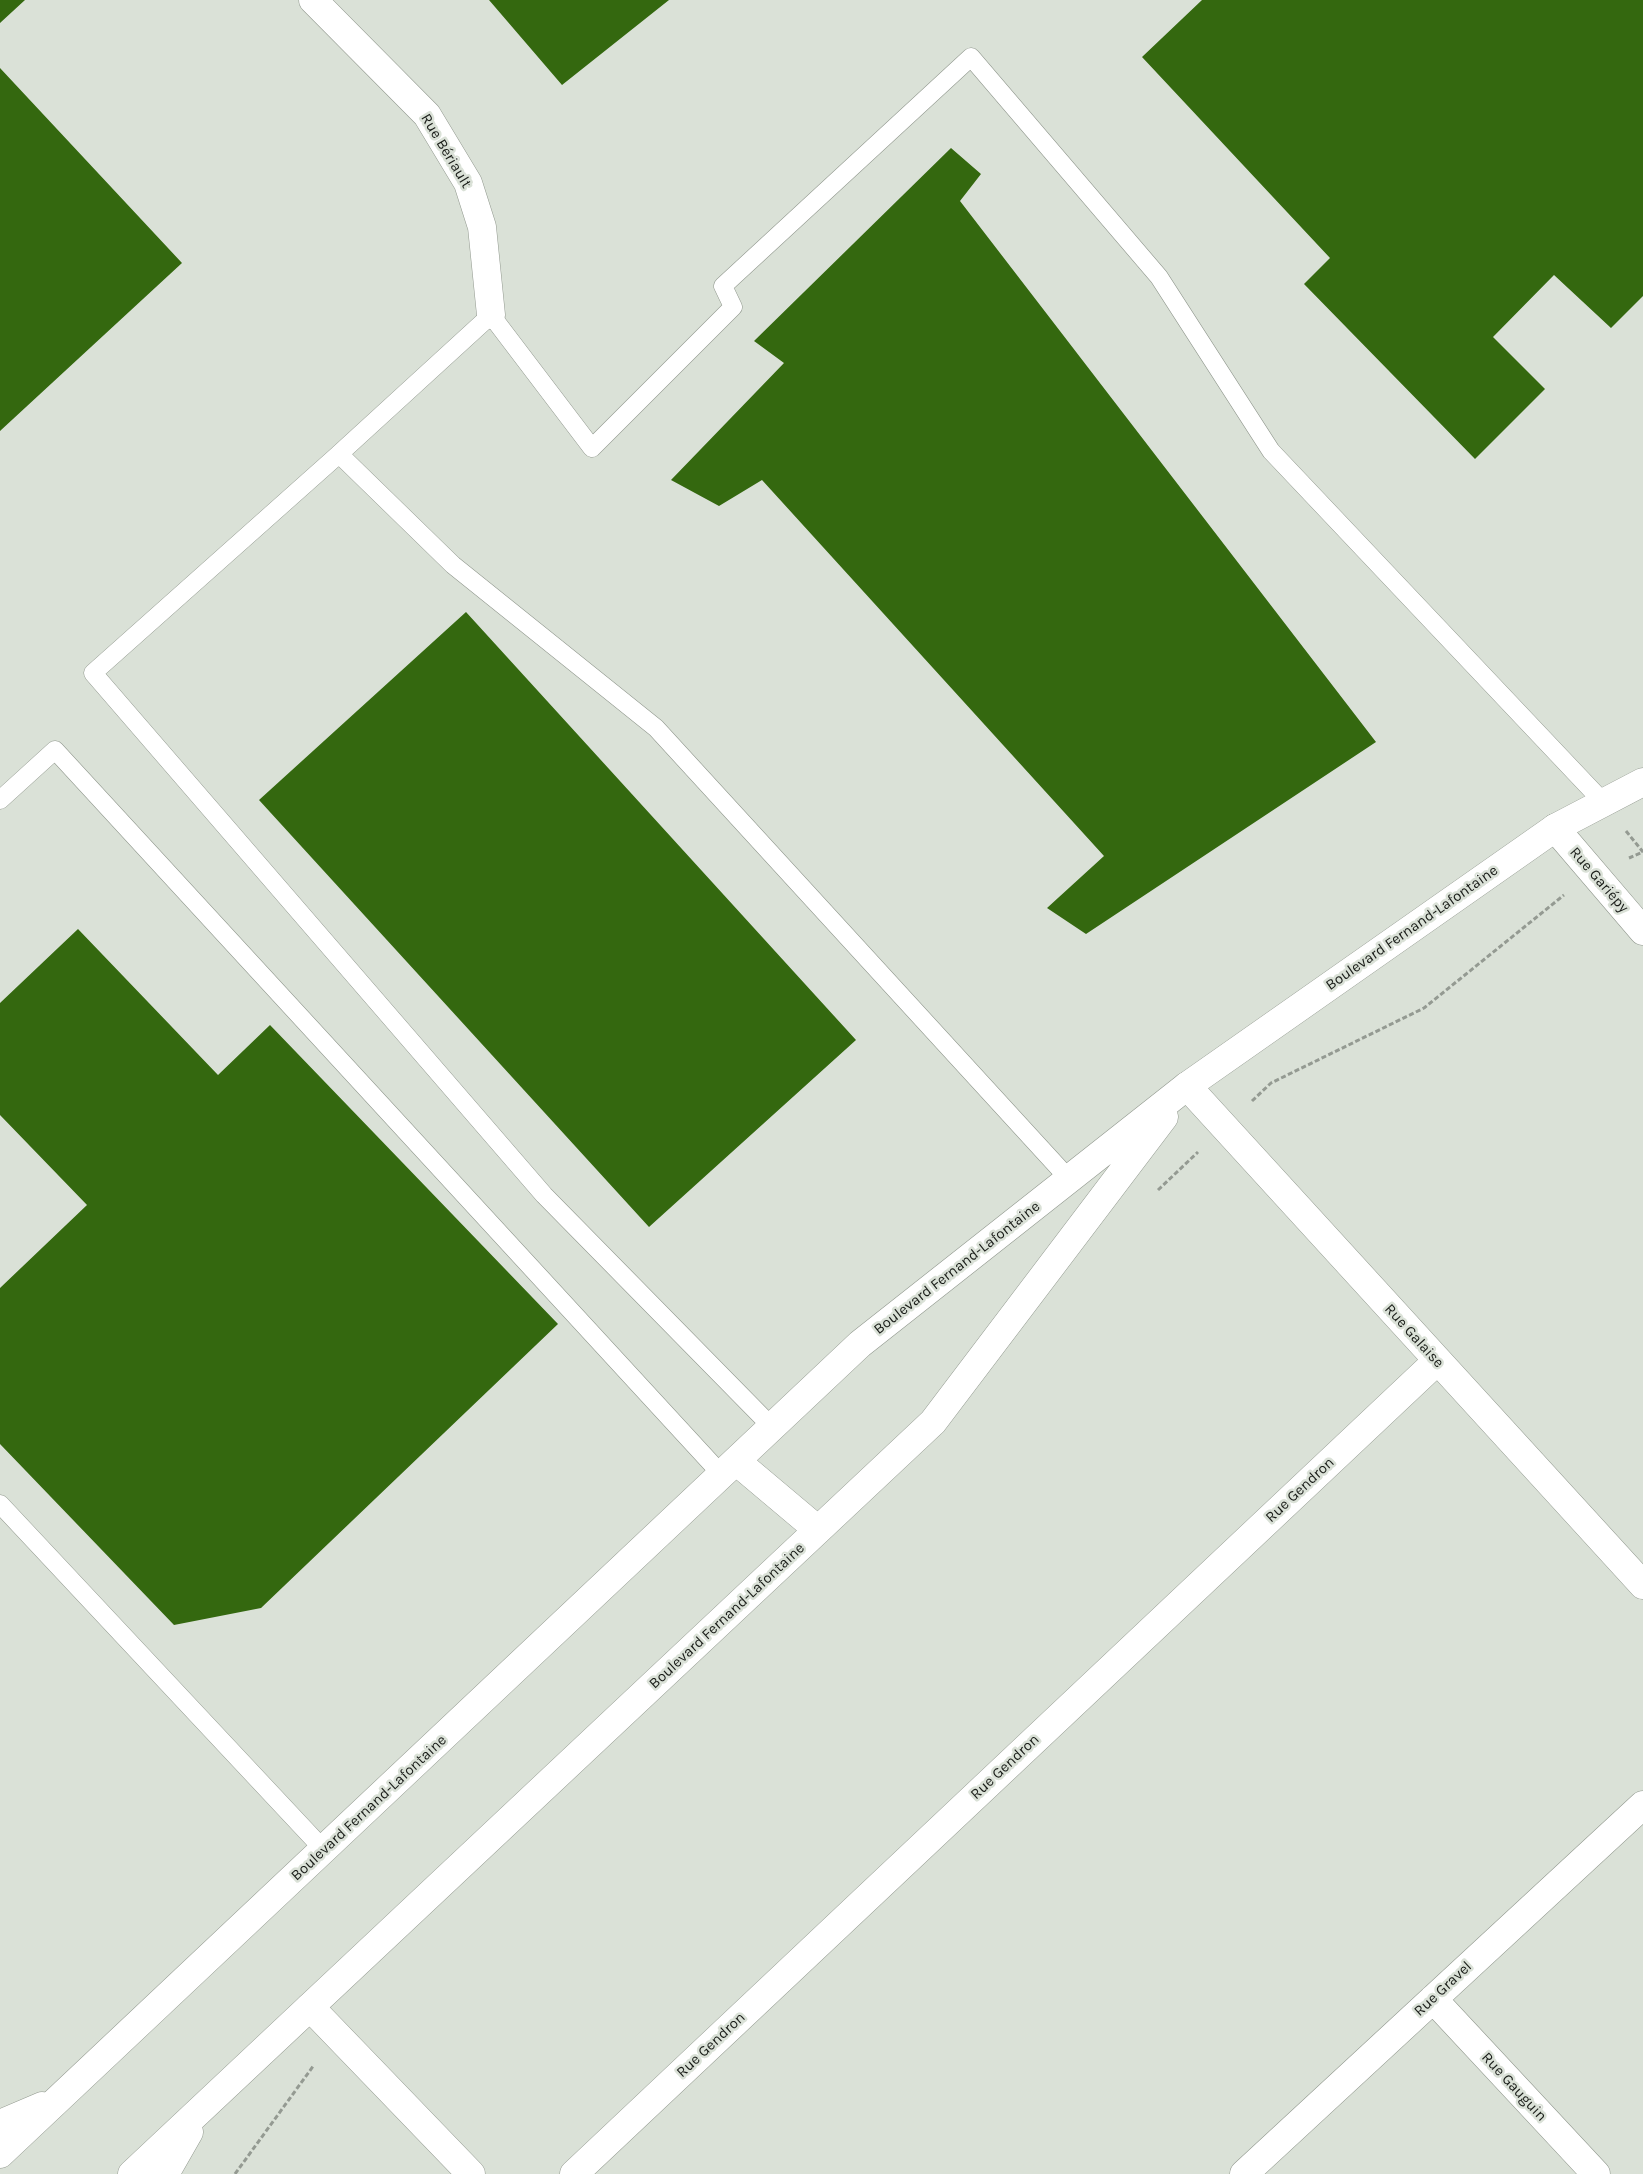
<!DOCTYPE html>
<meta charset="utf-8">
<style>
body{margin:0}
canvas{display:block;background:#dae1d7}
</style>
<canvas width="1643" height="2174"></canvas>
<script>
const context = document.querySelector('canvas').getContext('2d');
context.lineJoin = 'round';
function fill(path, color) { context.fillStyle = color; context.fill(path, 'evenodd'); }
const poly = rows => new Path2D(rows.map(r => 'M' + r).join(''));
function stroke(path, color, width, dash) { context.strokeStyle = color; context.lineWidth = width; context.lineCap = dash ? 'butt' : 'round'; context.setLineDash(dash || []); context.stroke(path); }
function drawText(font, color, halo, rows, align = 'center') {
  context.font = font + ' Karla,sans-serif'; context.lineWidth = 5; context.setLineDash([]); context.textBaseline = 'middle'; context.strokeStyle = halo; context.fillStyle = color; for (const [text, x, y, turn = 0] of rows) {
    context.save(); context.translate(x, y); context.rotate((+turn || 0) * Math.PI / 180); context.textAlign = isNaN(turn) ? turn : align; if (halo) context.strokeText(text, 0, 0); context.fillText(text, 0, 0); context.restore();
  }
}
const building = poly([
 [0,0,25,0,0,23],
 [489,0,669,0,562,85],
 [1202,0,1643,0,1643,296,1611,328,1554,275,1493,337,1545,389,1475,459,1304,284,1330,258,1142,57],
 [0,68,182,263,0,431],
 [951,148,981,174,960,201,1376,742,1086,934,1047,908,1104,856,762,480,719,506,671,480,784,363,754,341],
 [466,612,856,1040,649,1227,259,800],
 [78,929,218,1075,270,1025,558,1324,261,1608,174,1625,0,1444,0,1288,87,1205,0,1115,0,1003]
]);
const path = poly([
 [1626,831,1643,852,1629,858],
 [1252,1101,1271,1083,1424,1008,1564,895],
 [1158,1190,1198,1152],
 [235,2174,314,2065]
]);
const service = poly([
 [339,454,491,315,592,448,733,307,723,286,971,57,1159,277,1271,451,1604,803],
 [0,800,55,750,722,1475],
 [772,1427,544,1195,93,673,339,454,453,565,656,728,1069,1179],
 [0,1504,324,1850]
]);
const minor = poly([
 [313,0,427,115,468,183,482,227,491,315],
 [1555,828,1643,931],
 [1187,1086,1643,1585],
 [1433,1999,1596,2174],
 [310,2007,471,2174],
 [574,2174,1437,1361],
 [1244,2174,1643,1805]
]);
const tertiary = poly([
 [736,1461,818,1530],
 [0,2124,42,2106],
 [0,2154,860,1344,1187,1086,1555,828,1643,782],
 [132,2174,933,1422,1164,1117],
 [165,2174,189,2132]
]);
const streetNames = [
 ["Rue Bériault",446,151,59],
 ["Rue Gariépy",1599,880,49],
 ["Boulevard Fernand-Lafontaine",1412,928,-35],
 ["Boulevard Fernand-Lafontaine",957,1268,-38],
 ["Rue Galaise",1414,1336,48],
 ["Rue Gendron",1300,1490,-43],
 ["Boulevard Fernand-Lafontaine",727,1616,-43],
 ["Rue Gendron",1005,1767,-43],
 ["Boulevard Fernand-Lafontaine",369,1808,-43],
 ["Rue Gravel",1443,1989,-43],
 ["Rue Gendron",711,2045,-43],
 ["Rue Gauguin",1514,2087,47]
];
fill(building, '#34680f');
stroke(service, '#91988e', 19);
stroke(minor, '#91988e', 29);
stroke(tertiary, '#91988e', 29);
stroke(path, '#949a92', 3, [5, 2.5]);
stroke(service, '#fff', 18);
stroke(minor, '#fff', 28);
stroke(tertiary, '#fff', 28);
drawText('15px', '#191c18', '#dae1d7', streetNames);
</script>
